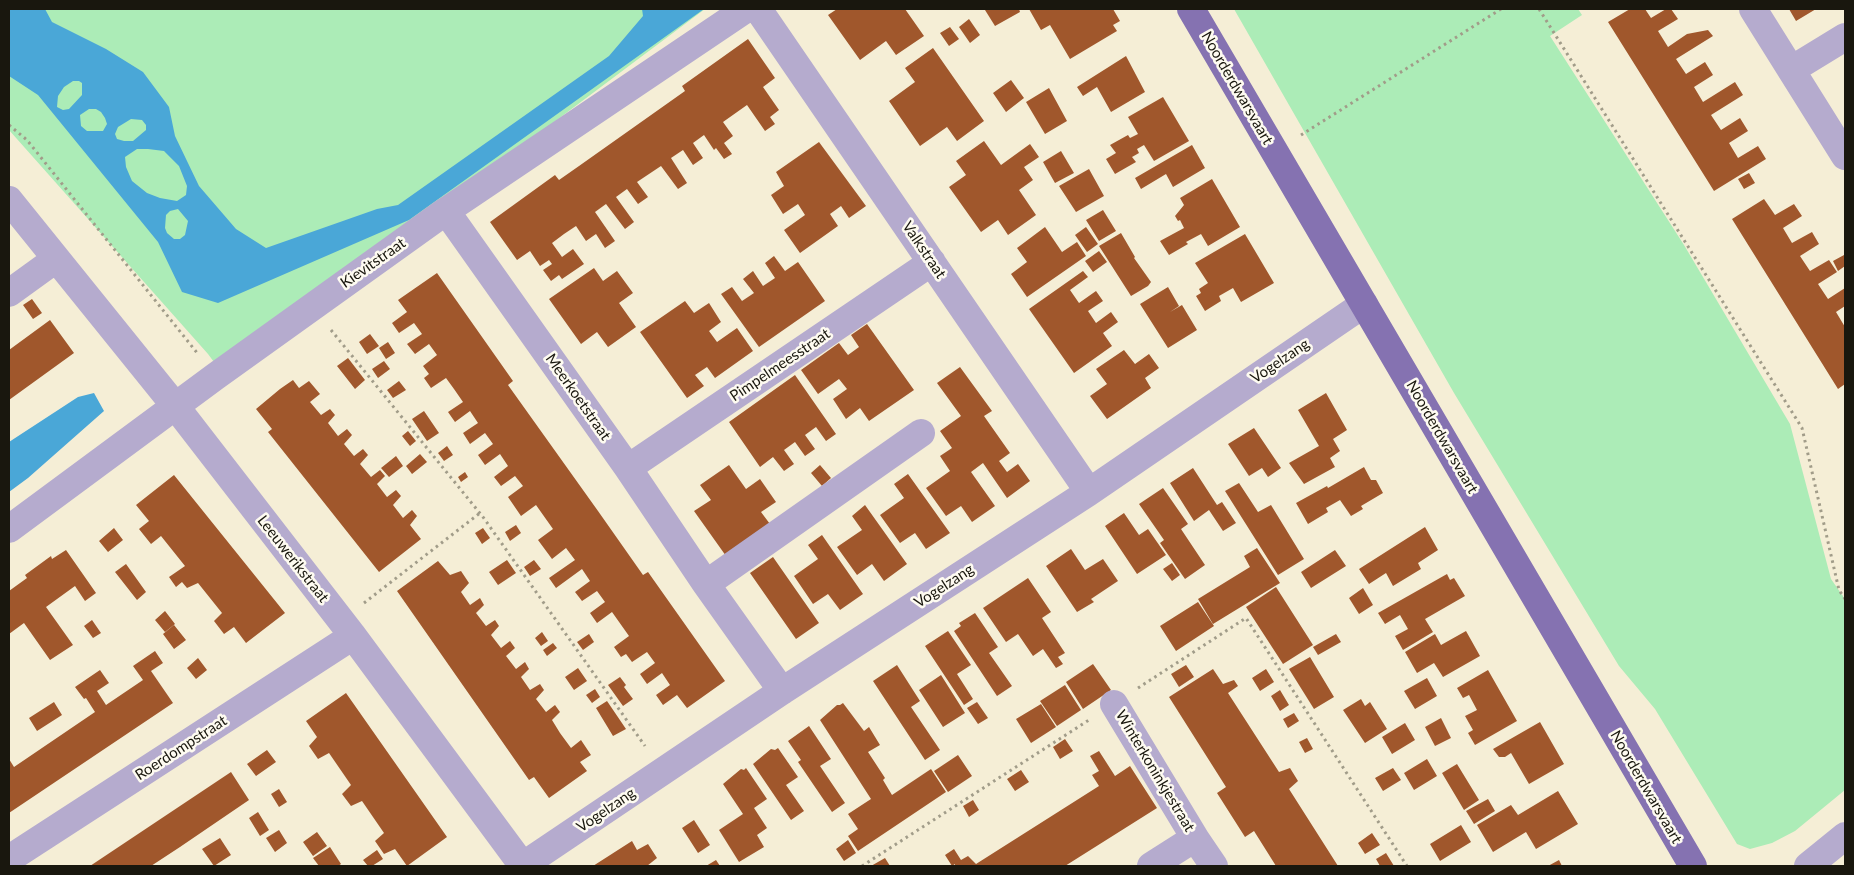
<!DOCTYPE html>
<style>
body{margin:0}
#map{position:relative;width:1854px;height:875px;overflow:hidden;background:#f5eed6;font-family:Lato,sans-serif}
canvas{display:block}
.frame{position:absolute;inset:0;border:10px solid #19170e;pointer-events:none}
</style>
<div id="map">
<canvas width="1854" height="875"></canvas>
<div class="frame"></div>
</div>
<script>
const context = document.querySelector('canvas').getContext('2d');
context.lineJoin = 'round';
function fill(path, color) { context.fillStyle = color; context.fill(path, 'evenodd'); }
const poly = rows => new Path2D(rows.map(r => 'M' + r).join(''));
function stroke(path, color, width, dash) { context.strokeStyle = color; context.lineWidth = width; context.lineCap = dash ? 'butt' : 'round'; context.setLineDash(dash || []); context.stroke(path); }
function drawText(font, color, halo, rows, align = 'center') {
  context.font = font + ' Lato,sans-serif'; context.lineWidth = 5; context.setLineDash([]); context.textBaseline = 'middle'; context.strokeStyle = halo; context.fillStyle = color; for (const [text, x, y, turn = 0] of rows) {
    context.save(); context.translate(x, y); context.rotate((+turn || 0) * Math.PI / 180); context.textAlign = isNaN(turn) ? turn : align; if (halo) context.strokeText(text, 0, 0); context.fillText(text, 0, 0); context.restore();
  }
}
const green = poly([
 [9,9,705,9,418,224,217,366,208,354,9,130],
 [1234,9,1578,9,1582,15,1550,36,1684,245,1790,424,1831,579,1845,599,1845,790,1795,831,1772,843,1750,849,1737,844,1655,709,1619,666,1454,393]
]);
const water = poly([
 [9,9,45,9,52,22,106,49,143,72,169,107,175,136,199,186,236,229,266,248,377,209,398,205,609,56,643,16,642,9,704,9,409,220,218,303,182,292,158,242,38,95,9,76],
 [73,81,79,81,82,83,82,95,69,109,63,110,57,107,58,96,64,87],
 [89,109,96,109,101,112,105,118,107,124,103,131,87,131,81,126,80,115],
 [131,119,142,120,146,125,146,130,133,141,124,141,117,139,115,134,118,127],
 [137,149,148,149,164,151,179,166,187,186,186,195,177,201,160,198,147,193,132,181,126,167,125,157],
 [178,209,188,221,185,235,180,239,174,239,167,233,165,228,166,215,170,211],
 [94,393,104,411,28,478,9,492,9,442,78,397]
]);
const building = poly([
 [837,9,905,9,924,36,896,55,886,41,860,60,828,15],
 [987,9,1019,9,1020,12,995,26,985,10],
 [1029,9,1113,9,1120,21,1113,25,1117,31,1070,59,1050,25,1041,30],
 [1630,9,1645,9,1651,18,1666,9,1671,9,1678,19,1658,31,1668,47,1687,34,1708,30,1713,36,1676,59,1686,74,1705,62,1713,75,1694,87,1703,102,1735,82,1743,95,1711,115,1721,130,1740,118,1748,131,1729,143,1738,158,1758,146,1766,159,1714,191,1608,22],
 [1789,9,1816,9,1796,21],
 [969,19,980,35,970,43,959,27],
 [950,27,959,39,949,46,940,33],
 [748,39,775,78,763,87,779,110,770,117,775,124,765,131,747,105,723,122,733,136,724,143,732,154,724,159,716,148,714,150,704,135,693,143,703,158,693,165,683,150,671,158,687,183,678,189,661,166,637,182,648,197,638,204,627,189,616,197,634,222,625,229,606,204,595,212,615,241,605,248,596,234,586,241,576,226,564,234,552,243,562,257,573,249,584,264,562,279,559,275,551,281,543,270,552,264,549,260,540,266,530,251,517,260,490,222,555,175,559,180,579,166,685,91,682,86],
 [933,48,984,121,957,141,947,127,920,146,889,101,915,82,905,68],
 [1126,56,1145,92,1111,112,1097,87,1083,96,1077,87],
 [1011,80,1024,98,1006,112,993,93],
 [1049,88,1067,121,1045,134,1026,102],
 [1163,97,1189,141,1154,161,1144,145,1137,149,1139,153,1132,157,1136,162,1115,174,1106,159,1116,153,1110,145,1128,135,1130,138,1138,134,1128,117],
 [984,141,1001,165,1030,144,1039,157,1024,167,1033,180,1019,190,1036,215,1008,235,998,220,981,232,949,187,966,175,956,161],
 [819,142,866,206,849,218,841,206,830,214,838,226,800,253,784,230,805,215,798,204,783,214,771,195,784,186,776,172],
 [1192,145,1205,168,1173,187,1166,174,1141,189,1135,178],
 [1061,151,1074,173,1055,183,1043,162],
 [1089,169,1104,196,1076,212,1059,186],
 [1749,173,1755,183,1744,189,1738,179],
 [1212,179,1240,227,1208,246,1201,234,1186,242,1188,244,1169,255,1160,241,1184,228,1180,220,1178,221,1175,216,1184,205,1180,198],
 [1764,199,1775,215,1794,204,1802,216,1783,228,1792,243,1812,232,1819,244,1800,256,1810,271,1829,260,1837,272,1818,284,1828,299,1845,288,1845,306,1836,312,1845,327,1845,384,1838,389,1732,219],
 [1103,210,1116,231,1099,241,1086,220],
 [1045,227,1062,252,1077,242,1086,256,1027,297,1011,274,1027,262,1017,248],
 [1086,227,1098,244,1087,252,1075,235],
 [1121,233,1135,257,1134,258,1151,282,1148,286,1131,296,1099,246],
 [1245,234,1274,283,1241,302,1233,288,1219,296,1221,301,1205,311,1196,296,1201,293,1199,289,1208,283,1195,263],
 [1099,251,1107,262,1093,272,1085,261],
 [1844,255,1845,266,1838,271,1833,261],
 [774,256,785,271,798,262,825,301,759,347,721,294,732,287,742,301,754,293,743,279,753,271,763,286,775,278,765,263],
 [594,268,603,281,617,271,633,293,619,303,636,327,608,347,597,332,581,344,549,299],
 [1083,271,1088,277,1070,290,1079,303,1096,291,1103,301,1088,311,1096,323,1111,312,1118,322,1103,333,1112,346,1074,373,1029,309],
 [437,273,513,381,508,385,598,511,643,575,648,572,725,681,687,708,677,695,663,705,656,695,670,685,662,673,647,684,640,674,655,663,647,652,632,662,626,654,621,657,614,647,629,636,612,612,597,623,590,613,605,602,597,591,582,601,575,592,590,581,582,569,556,588,549,578,575,560,566,548,552,559,538,540,553,529,536,505,521,516,508,497,523,486,515,476,501,486,494,477,508,466,500,454,485,465,478,455,493,444,485,433,470,444,463,433,478,423,470,411,455,422,448,412,463,402,454,389,446,378,431,388,424,378,429,374,423,366,437,355,429,344,415,354,407,344,422,334,414,323,399,333,392,323,407,312,398,300],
 [1168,287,1179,306,1170,312,1182,305,1197,330,1168,348,1140,304],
 [32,299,42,313,33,319,23,305],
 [685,301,694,313,709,303,721,322,709,331,717,342,737,328,753,351,715,378,707,367,695,375,704,386,687,398,640,332],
 [50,320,74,353,9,400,9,350],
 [867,324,914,390,869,421,860,408,846,419,833,399,847,389,839,379,818,394,801,370,839,343,848,355,859,347,851,335],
 [370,334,379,346,367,354,359,342],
 [388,342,395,353,386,359,379,348],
 [1124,350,1135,364,1149,354,1159,368,1145,378,1151,388,1107,419,1090,396,1107,384,1096,369],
 [348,358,365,380,355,389,337,366],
 [384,361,390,369,378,378,372,369],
 [960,367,992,411,984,416,1010,453,999,461,1007,472,1018,464,1030,481,1007,498,983,463,971,472,995,506,972,522,961,506,946,516,926,488,950,471,940,456,952,448,940,431,961,416,937,383],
 [795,375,836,434,826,441,816,427,805,435,815,449,805,456,795,442,784,450,794,464,784,471,773,457,760,467,729,422],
 [293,380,299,388,309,381,320,394,310,402,321,415,330,409,335,415,328,423,338,436,347,429,352,435,344,444,354,456,363,449,368,455,360,464,371,477,380,470,385,476,377,484,387,497,396,490,401,496,393,505,403,518,412,510,417,516,410,525,421,539,379,572,268,432,272,429,256,409,280,389],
 [399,381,406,390,393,398,387,390],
 [1326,393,1347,430,1333,439,1340,451,1330,458,1335,467,1304,484,1289,463,1319,446,1298,410],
 [424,411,439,433,427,441,412,419],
 [1254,428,1281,468,1268,477,1262,468,1249,476,1228,444],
 [408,431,416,441,410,446,402,436],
 [447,446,453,455,444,461,438,453],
 [420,454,427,462,412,474,406,466],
 [396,456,403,466,389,477,381,468],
 [729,465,746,489,760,479,776,502,761,512,770,524,726,556,694,511,711,500,700,485],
 [820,465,831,478,822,486,811,473],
 [1364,467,1371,480,1376,480,1383,493,1361,506,1363,509,1351,516,1340,500,1326,508,1328,512,1308,524,1296,503,1327,486,1328,488],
 [1193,468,1217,505,1222,502,1236,523,1223,531,1209,510,1194,521,1170,483],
 [465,472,468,477,461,482,458,477],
 [908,474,950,533,926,549,915,533,900,543,880,515,904,498,894,484],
 [174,475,285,613,246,643,234,627,224,634,214,621,222,613,198,583,187,588,182,582,176,587,169,577,185,566,161,536,151,544,139,529,149,521,136,505],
 [1239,483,1258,512,1271,505,1304,559,1278,575,1225,491],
 [1163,488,1188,524,1181,529,1205,565,1185,579,1160,543,1164,540,1139,504],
 [865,505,907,564,884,581,872,564,857,575,837,547,862,530,852,516],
 [1124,513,1139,535,1148,529,1166,555,1137,574,1105,526],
 [516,525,521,533,510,541,505,532],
 [1425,527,1438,550,1418,563,1421,569,1393,586,1386,573,1369,584,1359,569],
 [114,528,123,540,108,552,99,541],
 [483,528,490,538,482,544,475,533],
 [822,535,863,594,840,610,828,594,813,604,794,576,818,559,808,545],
 [1257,548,1280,583,1213,624,1198,599,1250,567,1244,556],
 [1071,549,1085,570,1103,559,1118,581,1091,599,1094,602,1077,612,1046,566],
 [66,550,96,593,85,601,75,586,46,607,73,645,50,660,24,623,9,634,9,591,27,578,25,575,51,556,52,559],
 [1335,550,1346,566,1311,588,1301,572],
 [773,557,819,623,796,639,750,573],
 [507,560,516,573,498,585,489,572],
 [534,560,541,569,530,576,524,567],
 [438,561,450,575,461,571,469,583,461,592,470,605,480,598,484,605,476,613,486,626,495,620,499,626,491,635,501,648,510,641,515,648,506,656,516,669,525,662,529,669,521,677,530,690,540,684,544,690,536,699,546,712,555,705,560,712,552,720,560,733,571,748,581,740,591,755,580,762,587,771,549,798,534,777,529,780,397,591],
 [1172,563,1180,575,1172,581,1163,569],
 [126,564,146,592,137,600,115,572],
 [1447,574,1450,580,1454,578,1465,596,1425,619,1433,632,1403,650,1395,636,1408,629,1400,615,1385,624,1378,613],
 [1028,578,1051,612,1042,618,1065,653,1058,657,1063,664,1056,668,1043,649,1033,656,1018,634,1006,642,983,608],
 [1276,587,1313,645,1283,664,1246,607],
 [1363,588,1373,605,1359,614,1349,598],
 [1198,602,1214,626,1176,651,1160,626],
 [165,611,175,624,165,632,155,620],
 [975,613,998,647,989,653,1012,686,997,696,954,631,961,626,959,623],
 [92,620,101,633,93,638,84,626],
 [174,625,186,640,174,649,163,634],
 [948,631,971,665,957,674,973,699,964,705,925,646],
 [1466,631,1480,656,1443,677,1434,663,1417,673,1405,652,1435,634,1441,645],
 [542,632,548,641,541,646,535,638],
 [589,634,594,642,583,650,577,642],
 [1336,634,1341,642,1318,655,1313,647],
 [553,643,557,648,547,656,543,650],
 [155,651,163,663,151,671,173,703,9,813,9,759,14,767,95,712,86,698,84,699,75,687,100,670,109,683,97,691,106,705,143,680,133,666],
 [1310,657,1334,697,1314,709,1289,669],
 [198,658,207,670,196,679,187,668],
 [1093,664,1111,690,1083,709,1066,682],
 [897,665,920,701,911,707,940,750,925,760,873,681],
 [1186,665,1194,677,1179,687,1171,674],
 [578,668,587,681,574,690,565,677],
 [1213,669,1223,684,1234,680,1238,686,1228,693,1279,772,1290,768,1298,781,1289,789,1338,866,1276,866,1254,831,1245,837,1217,793,1226,787,1169,697],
 [1266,669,1274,682,1260,691,1252,678],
 [1488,670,1517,721,1475,745,1468,733,1473,730,1465,716,1477,710,1469,695,1463,698,1457,688],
 [941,675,965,713,943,727,919,690],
 [620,677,626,685,624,687,633,699,623,706,608,685],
 [1427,678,1437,696,1415,709,1404,691],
 [1065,685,1081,710,1057,726,1040,701],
 [595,689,600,697,592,703,586,695],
 [1280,690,1289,705,1280,711,1271,696],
 [346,693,447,837,407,866,395,849,384,854,375,841,384,833,362,801,351,806,342,794,351,785,329,753,318,759,309,746,317,737,306,721],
 [1361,699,1365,706,1370,702,1387,729,1365,743,1343,710],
 [607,701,626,729,613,736,596,708],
 [54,702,62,715,37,731,29,718],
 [977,702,988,718,978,724,967,708],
 [843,703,864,731,869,727,880,745,868,752,885,778,883,780,892,795,931,769,946,792,858,851,848,836,858,829,848,814,871,799,820,720,837,705,840,705],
 [1041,704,1056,727,1031,743,1016,719],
 [1294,713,1299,721,1288,728,1283,719],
 [1441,718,1451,738,1435,746,1425,727],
 [1540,722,1564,764,1529,784,1511,753,1505,757,1499,757,1493,749],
 [1405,723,1415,740,1392,754,1382,737],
 [809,726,831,759,820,766,845,803,832,812,798,762,801,760,788,741],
 [1307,738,1313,749,1305,753,1299,742],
 [1065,739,1073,751,1060,759,1053,747],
 [778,748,798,777,786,785,804,811,791,820,753,764,771,749,775,750],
 [267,750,276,762,256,776,247,764],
 [1099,751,1115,776,1130,766,1157,808,1065,866,955,866,955,864,952,866,945,855,954,849,961,860,968,856,976,864,1099,786,1092,775,1099,771,1090,756],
 [958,755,972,776,948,792,934,771],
 [1427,759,1437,776,1414,790,1404,773],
 [1457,764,1479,800,1464,810,1442,773],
 [746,768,767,799,754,808,767,828,757,835,764,847,739,862,719,830,743,814,723,784,741,769,744,770],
 [1393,768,1401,780,1383,791,1375,778],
 [1021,770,1029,782,1015,791,1007,779],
 [231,772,249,800,180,847,151,866,90,866],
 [279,789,287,802,279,807,271,794],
 [1558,791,1578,824,1536,849,1526,832,1493,852,1477,825,1511,805,1518,815],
 [1488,799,1495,811,1474,824,1466,811],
 [973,800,979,810,969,817,963,806],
 [258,812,269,830,260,836,249,818],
 [694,820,710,845,698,853,682,828],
 [1461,825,1471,842,1440,861,1430,844],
 [279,830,287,843,275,852,266,838],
 [317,832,327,846,313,856,303,842],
 [1372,833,1380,845,1365,854,1358,843],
 [220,838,231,855,214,866,202,849],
 [848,840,856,853,844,861,836,849],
 [632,841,637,850,648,844,657,858,647,866,593,866],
 [330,847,341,864,338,866,319,866,313,858],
 [377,850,383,859,372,866,368,866,363,860],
 [1386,853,1394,866,1380,866,1376,859],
 [885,858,890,866,871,866],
 [716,860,720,866,706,866],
 [1559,860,1562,866,1548,866]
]);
const path = poly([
 [1539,9,1802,428,1839,590,1845,599],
 [9,125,27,140,198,354],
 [1301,135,1501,9],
 [331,330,483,517,645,746],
 [364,603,480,513],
 [1138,688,1246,618,1407,866],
 [862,866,1089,720]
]);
const minor = poly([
 [758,9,1089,492],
 [1753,9,1845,156],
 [1791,70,1845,37],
 [9,200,176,407,353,636,523,866],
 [446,211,628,468,706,584,782,691],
 [9,293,56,259],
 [628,468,932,262],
 [9,529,216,376,446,211,746,9],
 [706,584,921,433],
 [1114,704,1195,838],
 [9,859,353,636],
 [522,866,782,691,1089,492,1364,304],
 [1151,866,1195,838,1214,866],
 [1808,866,1845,836]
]);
const major = poly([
 [1191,9,1693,866]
]);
const streetNames = [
 ["Noorderdwarsvaart",1237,88,60],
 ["Valkstraat",924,250,56],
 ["Kievitstraat",373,263,-35],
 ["Vogelzang",1280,361,-34],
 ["Pimpelmeesstraat",780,365,-34],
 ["Meerkoetstraat",578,397,55],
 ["Noorderdwarsvaart",1442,437,60],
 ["Leeuwerikstraat",293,559,52],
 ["Vogelzang",944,586,-33],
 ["Roerdompstraat",181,748,-33],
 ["Winterkoninkjestraat",1155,771,59],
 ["Noorderdwarsvaart",1646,787,60],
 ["Vogelzang",606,810,-34]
];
fill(green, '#acecb7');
fill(water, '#4aa7d7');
fill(building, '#a0572c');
stroke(path, '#a19c89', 3, [2.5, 4]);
stroke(minor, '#b5abce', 28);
stroke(major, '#8572b1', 28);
drawText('15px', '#19170e', '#fefbf1', streetNames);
</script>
